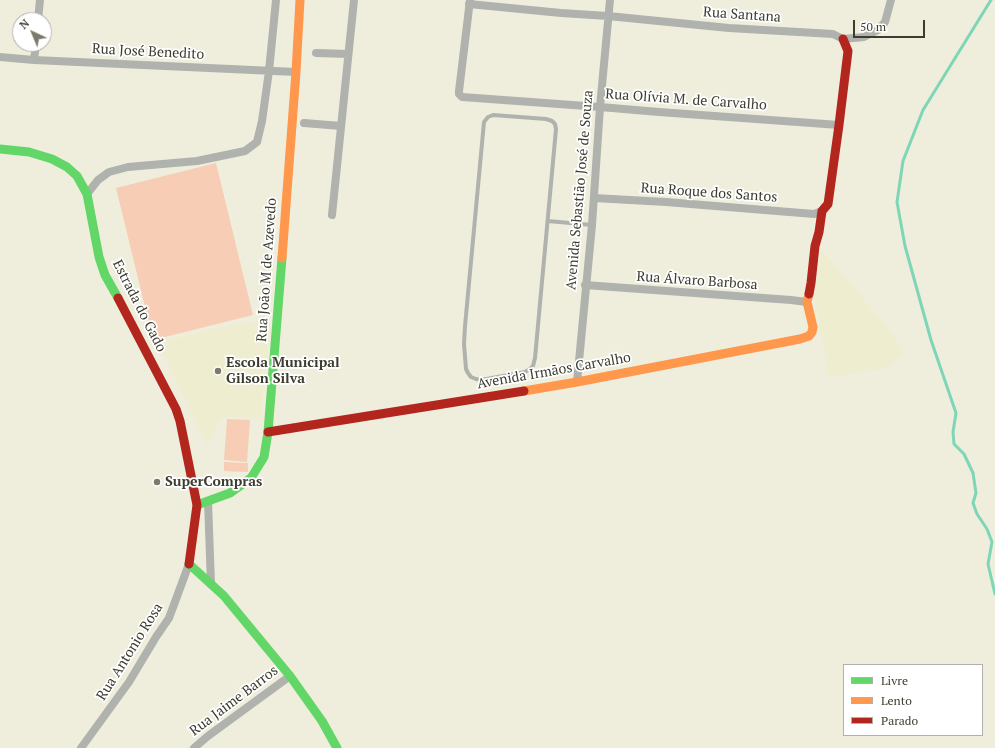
<!DOCTYPE html>
<meta charset="utf-8">
<style>
body{margin:0}
#map{position:relative;width:995px;height:748px;overflow:hidden;background:#efeedd;font-family:"PT Serif",serif}
canvas{display:block}
.legend{position:absolute;left:843px;top:664px;width:140px;height:72px;box-sizing:border-box;background:#fff;border:1px solid #b1b1ac;margin:0;padding:5px 7px;list-style:none;font-size:12px;color:#3c3c2f}
.legend li{display:flex;align-items:center;gap:8px;height:20px}
.legend b{width:20px;border:1px solid #b1b1ac}
.north{position:absolute;left:12px;top:12px;width:40px;height:40px;box-sizing:border-box;background:#fff;border:1px solid #b1b1ac;border-radius:50%;rotate:316deg;font-size:11px;font-weight:700;line-height:16px;text-align:center;color:#3c3c2f}
.north::after{content:'';display:block;margin:auto;width:14px;height:18px;background:#7b7a6c;clip-path:polygon(50% 0,100% 100%,50% 72%,0 100%)}
.scale{position:absolute;left:853px;top:20px;width:72px;height:18px;box-sizing:border-box;border:2px solid #3c3c2f;border-top:0;padding-left:5px;font-size:12px;line-height:14px;white-space:nowrap;color:#3c3c2f;-webkit-text-stroke:3px #fff;paint-order:stroke}
</style>
<div id="map">
<canvas width="995" height="748"></canvas>
<ul class="legend">
<li><b style="height:5px;background:#63d668"></b>Livre</li>
<li><b style="height:5px;background:#ff974d"></b>Lento</li>
<li><b style="height:5px;background:#b3261e"></b>Parado</li>
</ul>
<div class="north">N</div>
<div class="scale">50 m</div>
</div>
<script>
const context = document.querySelector('canvas').getContext('2d');
context.lineJoin = 'round';
function fill(path, color) { context.fillStyle = color; context.fill(path, 'evenodd'); }
const poly = rows => new Path2D(rows.map(r => 'M' + r).join(''));
function stroke(path, color, width, dash) { context.strokeStyle = color; context.lineWidth = width; context.lineCap = dash ? 'butt' : 'round'; context.setLineDash(dash || []); context.stroke(path); }
function drawText(font, color, halo, rows, align = 'center') {
  context.font = font + ' "PT Serif",serif'; context.lineWidth = 3.5; context.setLineDash([]); context.textBaseline = 'middle'; context.strokeStyle = halo; context.fillStyle = color; for (const [text, x, y, turn = 0] of rows) {
    context.save(); context.translate(x, y); context.rotate((+turn || 0) * Math.PI / 180); context.textAlign = isNaN(turn) ? turn : align; if (halo) context.strokeText(text, 0, 0); context.fillText(text, 0, 0); context.restore();
  }
}
const built = poly([
 [822,250,891,332,904,353,889,367,829,378,815,304,814,294],
 [270,319,261,418,221,417,207,445,158,343,214,328]
]);
const green = poly([
 [216,163,253,315,153,340,116,188],
 [227,419,250,420,247,462,224,460],
 [224,462,248,463,248,472,224,471]
]);
const stream = poly([
 [991,0,923,110,903,161,897,202,905,246,931,340,956,413,953,432,954,444,964,454,973,473,976,493,973,503,977,514,987,529,992,542,988,564,995,594]
]);
const lane = poly([
 [493,115,546,119,552,121,555,124,556,129,535,358,533,366,530,369,525,372,481,380,476,379,471,377,468,373,466,369,464,344,465,326,484,122,488,117,493,115],
 [548,221,592,225]
]);
const street = poly([
 [470,0,459,91,459,94,462,97,600,107,659,112,839,125],
 [469,4,561,13,608,16,729,28,833,34,843,39,864,37,878,30,885,22,891,0],
 [38,20,40,0],
 [316,53,348,54],
 [0,57,34,60,296,72],
 [34,60,36,44],
 [304,123,341,126],
 [87,194,98,180,109,172,128,167,197,161,245,151,257,142,262,121,269,71,276,0],
 [594,198,666,202,814,214,822,211],
 [332,215,354,0],
 [585,285,791,300,807,302],
 [577,382,592,225,600,107,610,0],
 [208,501,211,584],
 [81,748,129,682,156,637,169,618,189,564],
 [194,748,208,736,290,676]
]);
const fast = poly([
 [0,149,29,152,52,159,67,167,77,176,87,194,99,257,105,275,118,298],
 [197,505,230,493,251,478,264,457,268,432,282,258],
 [189,564,224,596,290,676,322,721,337,748]
]);
const slow = poly([
 [282,258,296,72,300,0],
 [524,391,577,382,800,339,809,336,812,332,813,327,807,302,809,294]
]);
const jam = poly([
 [809,294,811,283,815,246,819,232,822,211,828,204,839,125,848,51,843,39],
 [118,298,176,409,180,421,197,505,189,564],
 [268,432,524,391]
]);
const markers = [
 [218,371,4,"#7b7a6c"],
 [157,482,4,"#7b7a6c"]
];
const streetNames = [
 ["Rua Santana",742,15,4],
 ["Rua José Benedito",148,52,3],
 ["Rua Olívia M. de Carvalho",686,100,4],
 ["Avenida Sebastião José de Souza",580,190,-85],
 ["Rua Roque dos Santos",709,193,4],
 ["Rua João M de Azevedo",267,270,-86],
 ["Rua Álvaro Barbosa",697,281,4],
 ["Estrada do Gado",139,306,63],
 ["Avenida Irmãos Carvalho",554,371,-10],
 ["Rua Antonio Rosa",130,652,-58],
 ["Rua Jaime Barros",234,701,-37]
];
const poiNames = [
 ["Escola Municipal",226,363],
 ["Gilson Silva",226,379],
 ["SuperCompras",165,482]
];
fill(built, '#eeedd0');
fill(green, '#f7cdb5');
stroke(stream, '#7ed6b6', 3);
stroke(lane, '#b0b2ad', 4);
stroke(street, '#b0b2ad', 8);
stroke(fast, '#63d668', 9);
stroke(slow, '#ff974d', 9);
stroke(jam, '#b3261e', 9);
for (const [x, y, r, color] of markers) { const dot = new Path2D(); dot.arc(x, y, r, 0, 2 * Math.PI); context.fillStyle = color; context.fill(dot); stroke(dot, '#fff', 1.5); }
drawText('14px', '#3c3c2f', '#fff', streetNames);
drawText('bold 14px', '#3c3c2f', '#fff', poiNames, 'left');
</script>
